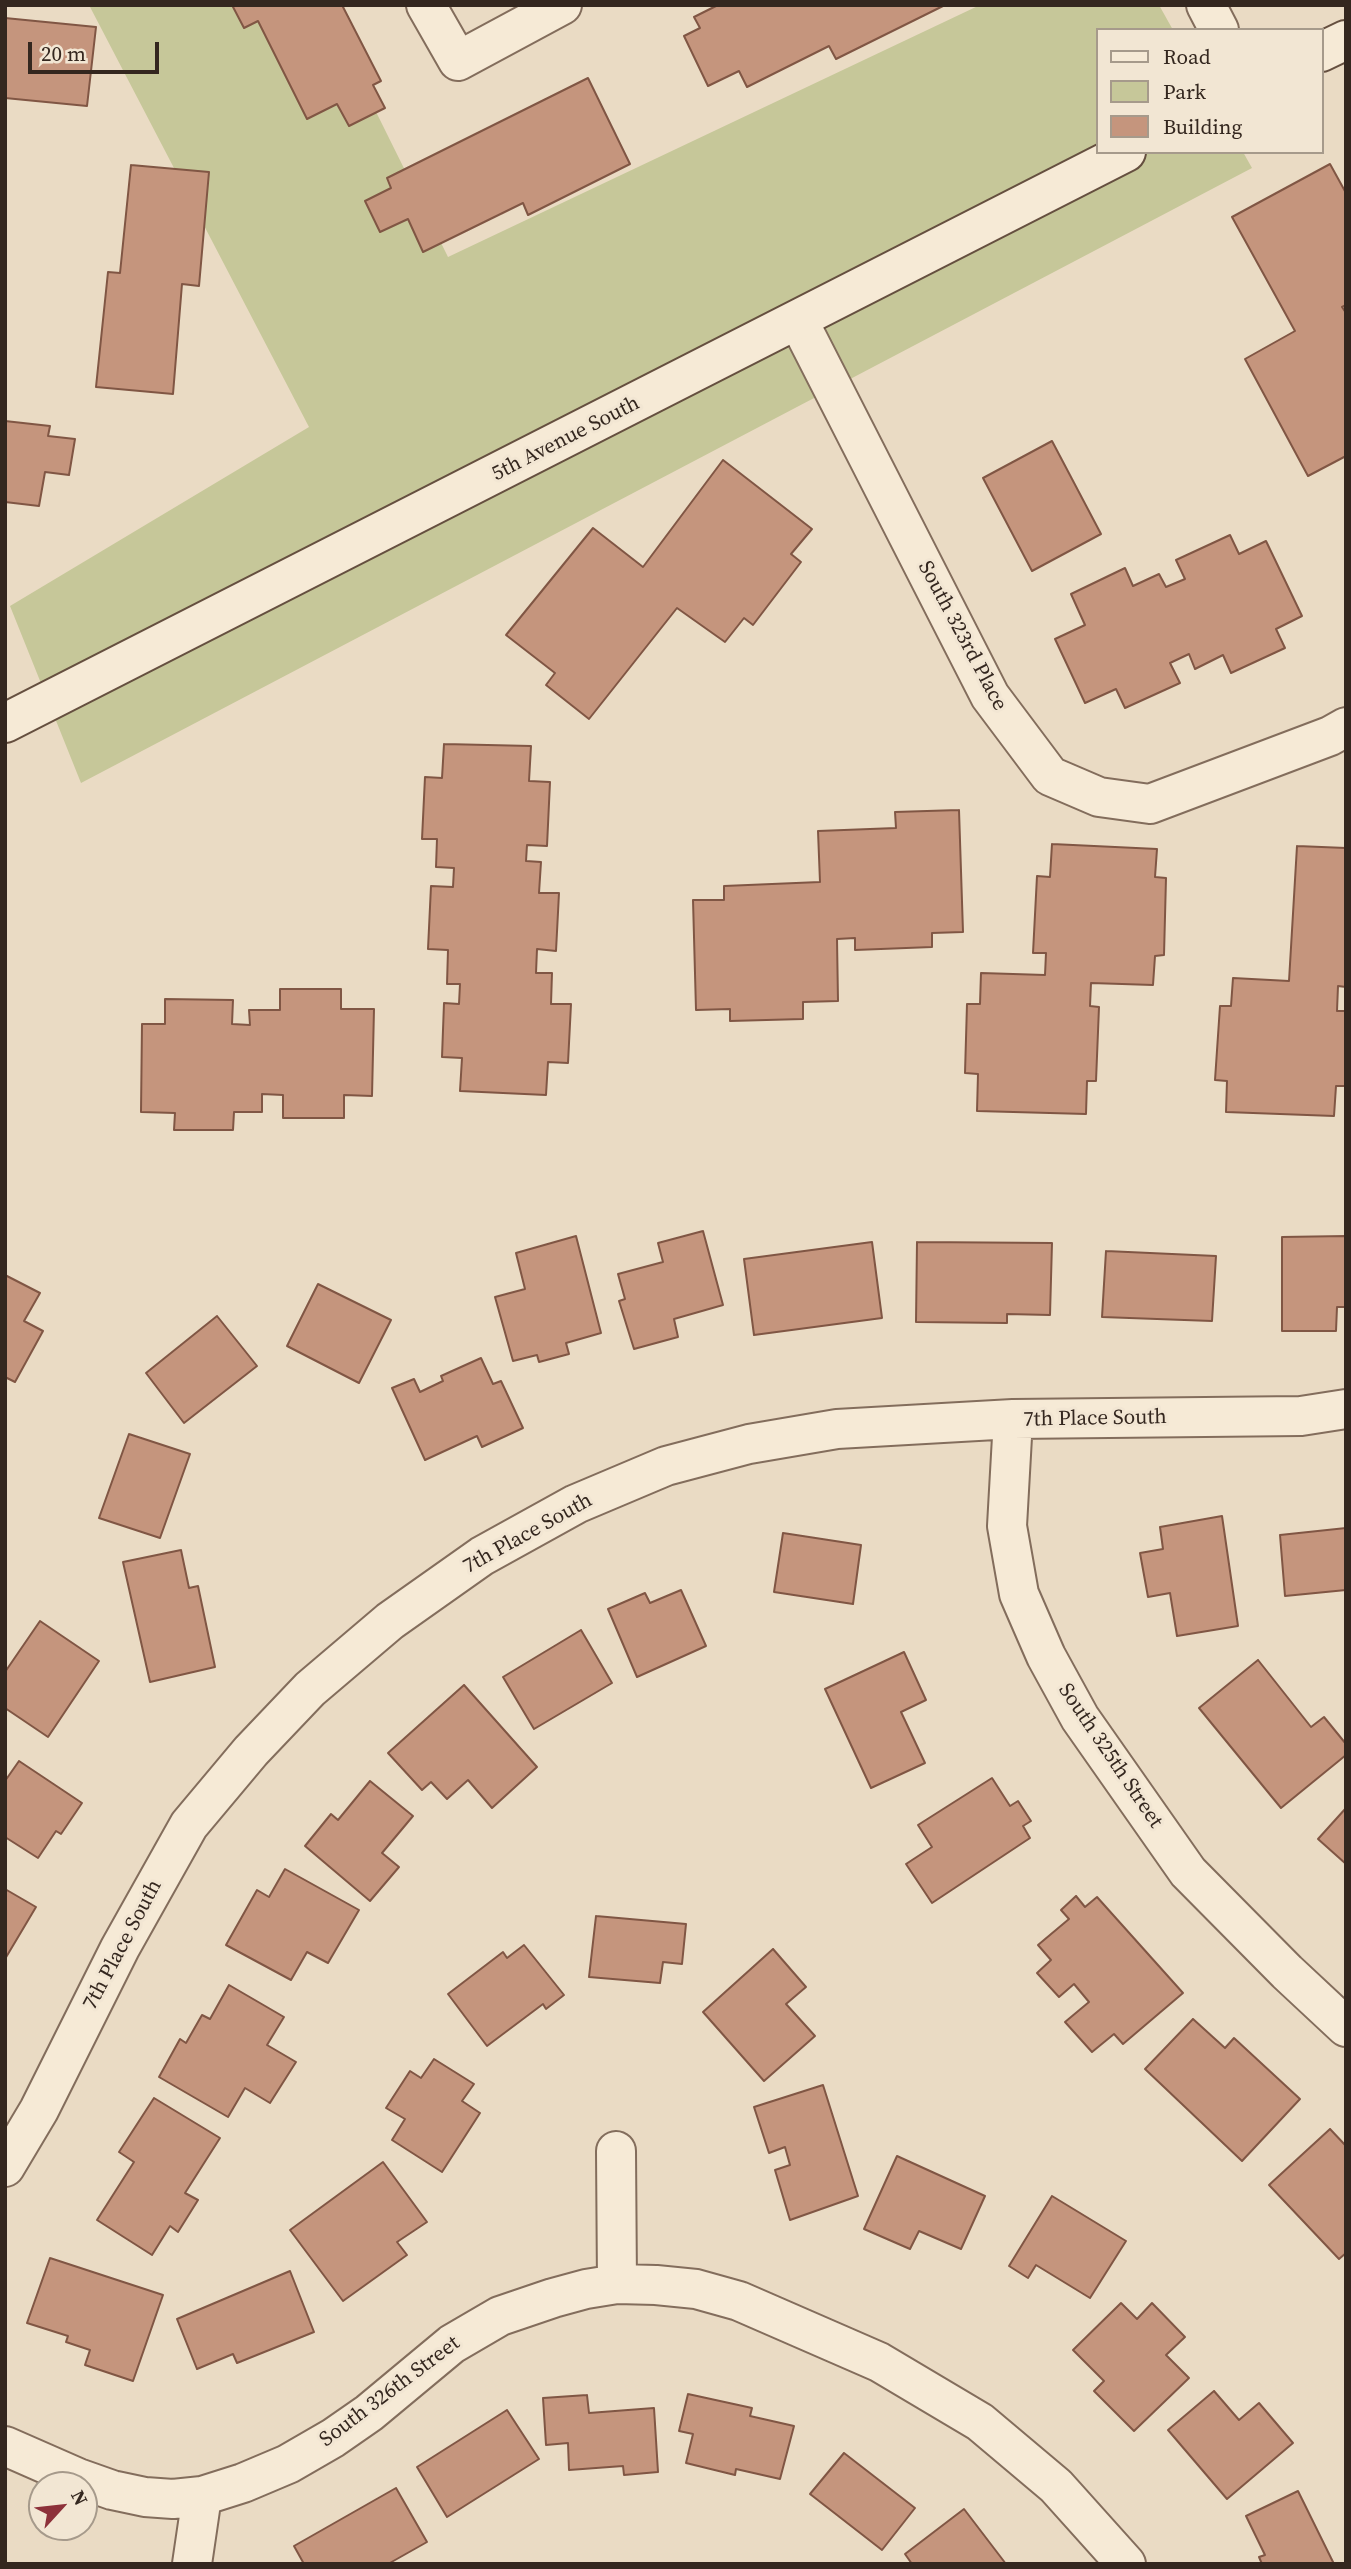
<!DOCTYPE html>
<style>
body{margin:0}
#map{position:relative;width:1351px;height:2569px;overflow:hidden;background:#eadbc4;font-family:"Source Serif 4",serif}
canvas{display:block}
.frame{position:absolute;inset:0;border:7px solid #34271f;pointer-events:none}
.legend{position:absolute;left:1096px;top:28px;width:228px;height:126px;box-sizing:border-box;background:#f2e6d3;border:2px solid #a69a8b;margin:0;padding:9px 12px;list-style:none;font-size:21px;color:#34271f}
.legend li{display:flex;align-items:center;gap:14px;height:35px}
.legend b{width:35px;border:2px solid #a69a8b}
.north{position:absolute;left:28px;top:2471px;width:70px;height:70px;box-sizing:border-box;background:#f2e6d3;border:2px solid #a69a8b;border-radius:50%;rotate:63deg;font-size:19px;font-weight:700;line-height:28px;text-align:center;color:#34271f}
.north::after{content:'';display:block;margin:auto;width:24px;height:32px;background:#8d313a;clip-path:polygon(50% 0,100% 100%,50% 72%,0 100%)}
.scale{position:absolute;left:28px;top:42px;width:131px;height:32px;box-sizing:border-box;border:4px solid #34271f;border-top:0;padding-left:9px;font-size:21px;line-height:24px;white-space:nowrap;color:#34271f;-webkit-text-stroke:5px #f2e6d3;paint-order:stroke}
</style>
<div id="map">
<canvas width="1351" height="2569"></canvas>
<div class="frame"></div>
<ul class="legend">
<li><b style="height:9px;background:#f6ead6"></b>Road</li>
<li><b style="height:19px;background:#c6c799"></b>Park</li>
<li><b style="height:19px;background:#c5957d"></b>Building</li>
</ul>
<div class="north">N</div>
<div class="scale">20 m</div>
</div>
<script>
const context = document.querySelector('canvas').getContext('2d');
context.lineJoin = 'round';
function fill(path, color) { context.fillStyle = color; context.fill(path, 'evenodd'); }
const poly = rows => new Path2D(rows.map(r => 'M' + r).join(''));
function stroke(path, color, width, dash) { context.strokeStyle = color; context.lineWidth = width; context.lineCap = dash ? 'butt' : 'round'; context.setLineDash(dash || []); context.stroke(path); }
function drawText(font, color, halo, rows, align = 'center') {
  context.font = font + ' "Source Serif 4",serif'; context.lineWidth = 6; context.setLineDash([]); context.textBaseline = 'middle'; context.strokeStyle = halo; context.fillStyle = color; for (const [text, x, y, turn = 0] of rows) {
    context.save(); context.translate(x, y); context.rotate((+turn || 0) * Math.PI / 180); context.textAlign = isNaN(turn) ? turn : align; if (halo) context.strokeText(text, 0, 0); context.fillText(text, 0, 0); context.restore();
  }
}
const green = poly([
 [89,5,323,5,448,257,980,5,1159,5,1173,30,1097,30,1097,152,1243,152,1252,168,81,783,10,606,309,427]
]);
const building = poly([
 [232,5,342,5,381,81,373,85,385,108,349,126,337,104,307,119,258,21,244,28,232,5],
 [718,5,943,5,943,6,836,59,829,46,747,87,739,71,708,86,684,36,700,28,694,17,718,5],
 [5,18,96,27,87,106,5,98,5,18],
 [588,78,630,164,528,215,523,203,423,252,408,219,380,232,365,201,391,188,387,178,588,78],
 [1330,164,1346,193,1346,305,1342,307,1346,313,1346,456,1308,476,1245,359,1295,331,1232,217,1330,164],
 [131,165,209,172,199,286,182,284,173,394,96,387,108,272,120,273,131,165],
 [5,421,50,426,48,436,75,439,69,475,45,472,39,506,5,502,5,421],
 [1052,441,1101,534,1032,571,983,478,1052,441],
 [723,460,812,529,791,554,801,562,753,625,744,618,725,642,677,608,589,719,546,685,555,673,506,635,593,528,643,567,723,460],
 [1230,535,1239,554,1266,541,1302,616,1276,629,1285,648,1231,673,1223,655,1195,669,1189,654,1170,663,1180,683,1125,708,1116,689,1085,703,1055,639,1085,625,1071,594,1125,568,1133,586,1159,574,1166,587,1185,579,1176,560,1230,535],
 [444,744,531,746,529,781,550,782,547,846,527,845,526,861,541,862,539,893,559,893,556,951,537,949,536,973,552,973,551,1004,571,1004,568,1063,548,1062,546,1095,460,1091,462,1058,442,1057,444,1003,459,1004,460,984,447,984,448,950,428,949,431,886,453,887,454,868,436,867,437,839,422,839,425,777,442,778,444,744],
 [959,810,963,932,932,933,932,947,855,950,855,938,837,939,838,1001,803,1002,803,1019,730,1021,730,1009,696,1010,693,900,724,900,724,886,820,882,818,831,896,828,895,812,959,810],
 [1052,844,1157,849,1155,877,1166,878,1164,955,1155,956,1153,985,1091,983,1090,1006,1099,1007,1096,1081,1087,1081,1086,1114,977,1111,978,1074,965,1073,967,1004,980,1004,981,973,1045,975,1046,953,1033,953,1037,876,1050,877,1052,844],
 [1297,846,1346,848,1346,987,1338,986,1337,1011,1346,1011,1345,1086,1336,1086,1334,1116,1226,1112,1227,1081,1215,1080,1220,1006,1231,1006,1233,978,1289,981,1297,846],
 [280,989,341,989,341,1009,374,1009,372,1096,344,1095,344,1118,283,1118,283,1095,262,1094,262,1112,234,1112,233,1130,174,1130,175,1113,141,1112,142,1024,165,1024,165,999,233,1000,232,1024,250,1025,249,1010,280,1010,280,989],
 [703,1231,723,1305,674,1319,678,1337,634,1349,619,1301,625,1299,618,1274,663,1262,658,1243,703,1231],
 [576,1236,601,1333,566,1343,569,1354,539,1362,537,1355,513,1361,495,1297,525,1289,516,1253,576,1236],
 [1346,1236,1346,1307,1337,1307,1336,1331,1282,1331,1282,1237,1346,1236],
 [872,1242,882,1318,754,1335,744,1259,872,1242],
 [917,1242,1052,1243,1050,1315,1007,1314,1007,1323,916,1322,917,1242],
 [1106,1251,1216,1256,1212,1321,1102,1317,1106,1251],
 [5,1275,40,1293,24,1321,43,1331,15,1382,5,1377,5,1275],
 [318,1284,391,1320,359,1383,287,1346,318,1284],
 [217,1316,257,1366,184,1423,146,1373,217,1316],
 [481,1358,493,1384,501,1381,523,1428,482,1447,477,1436,425,1460,392,1388,414,1379,420,1392,443,1381,441,1376,481,1358],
 [129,1434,190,1454,160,1538,99,1518,129,1434],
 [1222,1516,1238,1626,1177,1636,1170,1593,1148,1597,1140,1553,1163,1549,1160,1527,1222,1516],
 [1346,1528,1346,1590,1285,1596,1280,1535,1346,1528],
 [783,1533,861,1545,853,1604,774,1592,783,1533],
 [181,1550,189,1588,198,1586,215,1667,150,1682,123,1562,181,1550],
 [681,1590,706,1646,637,1677,608,1609,645,1593,650,1603,681,1590],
 [40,1621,99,1661,48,1737,5,1708,5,1672,40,1621],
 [581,1630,612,1683,534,1729,503,1677,581,1630],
 [904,1652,926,1700,901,1712,925,1763,871,1788,825,1689,904,1652],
 [1258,1660,1311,1727,1324,1717,1346,1744,1346,1755,1281,1808,1199,1708,1258,1660],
 [464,1685,537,1767,492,1808,468,1780,447,1799,431,1782,422,1790,388,1753,464,1685],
 [19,1761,82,1803,61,1834,56,1831,38,1858,5,1837,5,1781,19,1761],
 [992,1778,1010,1806,1018,1801,1031,1821,1023,1826,1030,1838,932,1903,906,1864,932,1847,918,1825,992,1778],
 [370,1781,413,1816,382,1853,399,1867,370,1901,305,1846,331,1814,338,1820,370,1781],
 [1346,1808,1346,1864,1318,1839,1346,1808],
 [285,1869,359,1910,328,1963,307,1952,291,1980,226,1945,257,1890,269,1897,285,1869],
 [5,1889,36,1907,5,1959,5,1889],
 [1076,1896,1085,1907,1097,1897,1183,1993,1123,2044,1114,2034,1092,2052,1065,2022,1089,2002,1074,1984,1059,1997,1037,1973,1051,1960,1038,1945,1069,1919,1061,1910,1076,1896],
 [596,1916,686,1924,682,1964,663,1962,660,1983,589,1977,596,1916],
 [524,1945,564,1995,546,2009,543,2004,487,2046,448,1994,503,1952,507,1958,524,1945],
 [773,1949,806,1987,786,2004,815,2036,764,2081,703,2012,773,1949],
 [229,1985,284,2017,267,2045,296,2062,270,2103,245,2088,228,2117,159,2077,180,2039,186,2043,202,2015,210,2019,229,1985],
 [1193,2019,1225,2048,1234,2038,1300,2099,1242,2161,1145,2069,1193,2019],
 [434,2059,474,2084,462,2101,480,2113,442,2172,392,2140,405,2119,386,2108,410,2071,421,2078,434,2059],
 [823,2085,858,2196,790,2220,775,2170,790,2165,785,2147,769,2153,754,2107,823,2085],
 [154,2098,220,2138,185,2193,198,2200,178,2232,170,2226,152,2255,97,2220,134,2162,119,2152,154,2098],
 [1330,2129,1346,2146,1346,2253,1339,2259,1269,2185,1330,2129],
 [897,2156,985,2196,961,2249,919,2231,910,2249,864,2229,897,2156],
 [383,2162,427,2222,397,2242,407,2255,343,2301,290,2230,383,2162],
 [1052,2196,1126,2241,1090,2298,1036,2265,1028,2278,1009,2266,1052,2196],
 [50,2258,163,2295,133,2381,85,2365,90,2350,66,2342,68,2336,27,2323,50,2258],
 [290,2271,314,2332,237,2363,233,2354,197,2369,177,2319,290,2271],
 [1121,2303,1137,2319,1152,2303,1185,2337,1166,2355,1189,2378,1134,2431,1094,2391,1104,2381,1073,2350,1121,2303],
 [1214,2391,1239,2420,1259,2403,1293,2443,1227,2499,1168,2430,1214,2391],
 [688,2394,752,2408,750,2416,794,2426,780,2479,736,2469,735,2475,686,2463,693,2434,679,2431,688,2394],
 [587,2395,589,2413,654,2408,658,2472,624,2475,623,2466,569,2470,568,2443,546,2445,543,2398,587,2395],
 [507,2410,539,2459,447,2517,417,2467,507,2410],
 [844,2453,915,2508,882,2550,810,2494,844,2453],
 [396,2488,427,2542,388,2564,304,2564,294,2546,396,2488],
 [1298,2491,1334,2564,1262,2564,1259,2557,1265,2555,1246,2516,1298,2491],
 [964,2509,1006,2564,912,2564,905,2554,964,2509]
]);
const street = poly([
 [426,5,458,61,562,5],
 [1206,5,1219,30],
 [798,320,990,696,1050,776,1099,797,1150,804,1330,736,1346,727],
 [1013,1419,1007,1526,1019,1594,1046,1656,1080,1718,1188,1872,1287,1972,1346,2027],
 [616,2151,617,2284],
 [5,2167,39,2110,120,1948,189,1825,251,1751,310,1689,390,1621,482,1556,576,1504,666,1466,749,1444,837,1429,1013,1419,1301,1416,1346,1409],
 [5,2446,78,2478,112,2490,145,2497,173,2499,202,2496,243,2483,288,2464,333,2438,369,2413,452,2344,500,2316,553,2298,586,2289,617,2284,656,2285,696,2289,739,2301,879,2362,980,2422,1056,2486,1126,2564],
 [192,2564,202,2496]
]);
const secondary = poly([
 [1321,52,1346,40],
 [5,723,1126,152]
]);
const streetNames = [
 ["5th Avenue South",566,439,-27],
 ["South 323rd Place",962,636,62],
 ["7th Place South",1095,1419,-1],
 ["7th Place South",528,1534,-29],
 ["South 325th Street",1110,1756,56],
 ["7th Place South",123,1945,-62],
 ["South 326th Street",390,2392,-37]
];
fill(green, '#c6c799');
fill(building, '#c5957d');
stroke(building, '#805644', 2);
stroke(street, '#836d5c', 42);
stroke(secondary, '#654f3f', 42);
stroke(street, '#f6ead6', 38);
stroke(secondary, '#f6ead6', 38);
drawText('21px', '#34271f', '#f2e6d3', streetNames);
</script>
